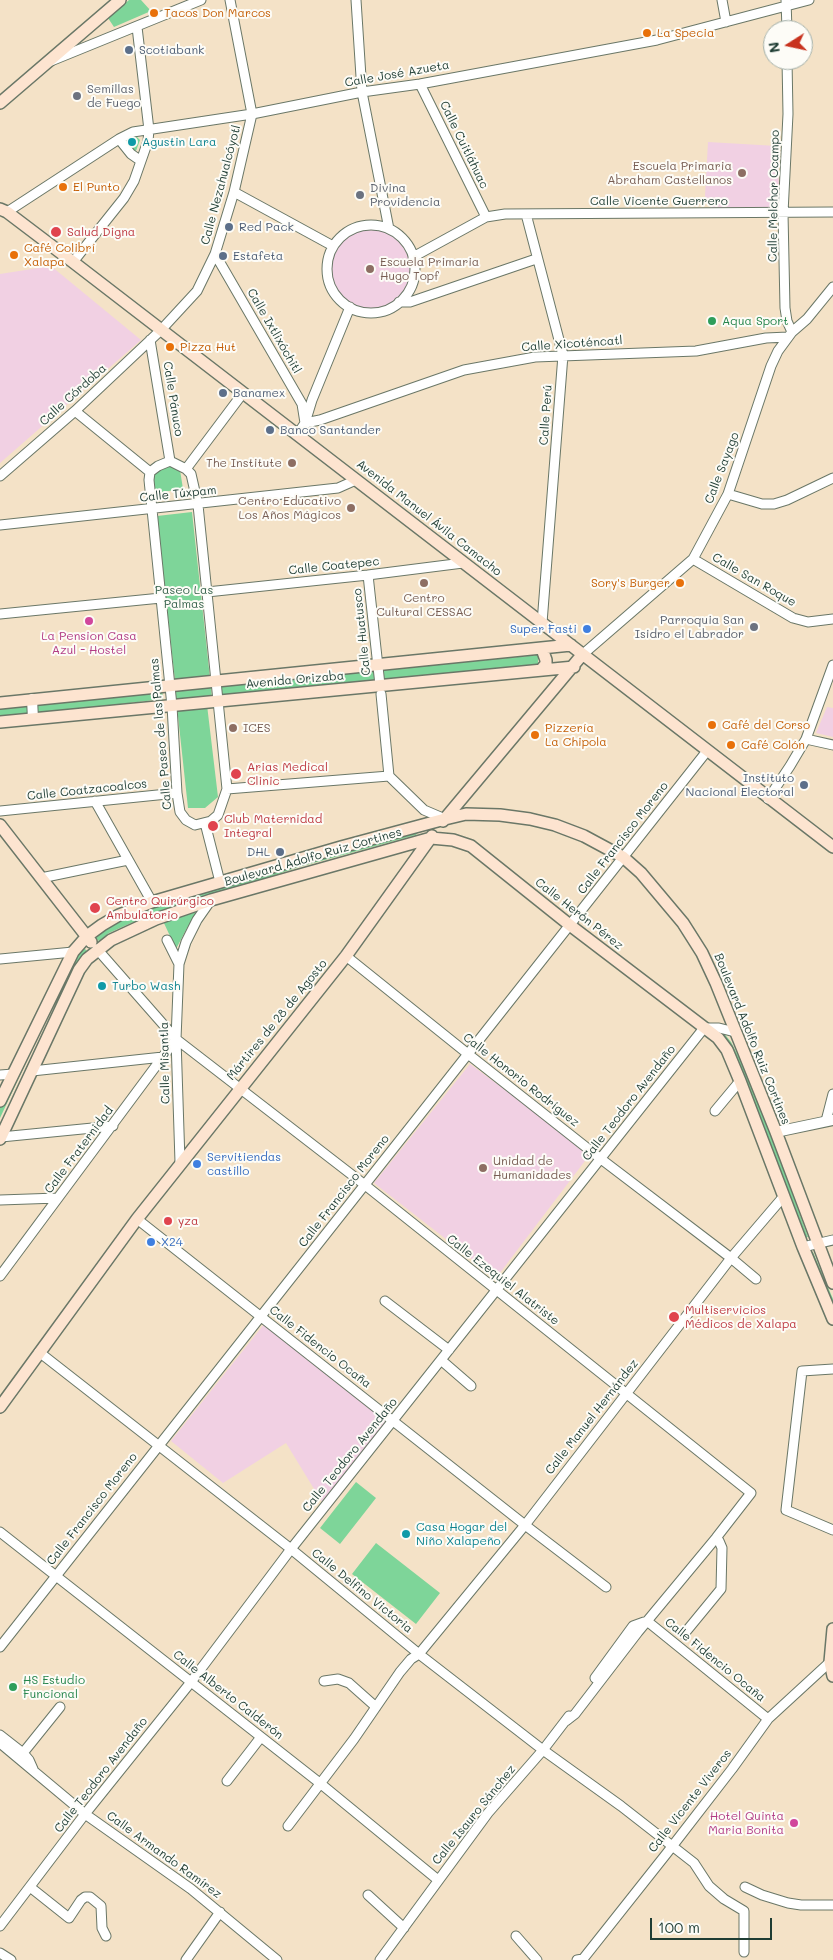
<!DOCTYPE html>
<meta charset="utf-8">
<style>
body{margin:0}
#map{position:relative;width:833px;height:1960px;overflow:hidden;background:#f4e2c7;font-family:Mali,sans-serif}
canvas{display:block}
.north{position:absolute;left:763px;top:20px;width:50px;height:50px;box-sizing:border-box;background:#fdfcf7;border:1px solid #a4b0a9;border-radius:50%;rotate:260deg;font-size:14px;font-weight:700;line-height:20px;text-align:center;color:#1f3d34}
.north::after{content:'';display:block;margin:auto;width:18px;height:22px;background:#c8321e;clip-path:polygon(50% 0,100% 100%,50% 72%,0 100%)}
.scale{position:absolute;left:650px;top:1918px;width:122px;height:22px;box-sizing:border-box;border:2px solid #1f3d34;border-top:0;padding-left:6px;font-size:15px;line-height:18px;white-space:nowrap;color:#1f3d34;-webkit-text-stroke:4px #fdfcf7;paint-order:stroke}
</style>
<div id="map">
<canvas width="833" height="1960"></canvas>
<div class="north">N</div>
<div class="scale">100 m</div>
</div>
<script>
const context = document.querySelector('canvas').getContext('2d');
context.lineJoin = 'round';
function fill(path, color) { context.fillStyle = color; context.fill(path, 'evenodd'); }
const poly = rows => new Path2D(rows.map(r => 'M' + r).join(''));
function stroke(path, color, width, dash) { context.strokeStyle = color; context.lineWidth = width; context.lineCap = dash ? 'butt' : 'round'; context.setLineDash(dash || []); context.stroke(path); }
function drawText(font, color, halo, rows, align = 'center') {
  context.font = font + ' Mali,sans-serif'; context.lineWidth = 4; context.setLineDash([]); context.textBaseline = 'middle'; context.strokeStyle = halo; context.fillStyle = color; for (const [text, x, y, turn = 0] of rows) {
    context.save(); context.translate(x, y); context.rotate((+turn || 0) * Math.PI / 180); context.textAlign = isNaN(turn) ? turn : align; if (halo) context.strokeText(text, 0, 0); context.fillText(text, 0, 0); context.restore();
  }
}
const built = poly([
 [708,142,777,146,780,210,712,211,705,196],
 '330 269a40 40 0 1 1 80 0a40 40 0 1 1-80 0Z',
 [51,266,141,340,0,463,0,274],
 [827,707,833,708,833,737,816,733],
 [470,1064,591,1153,496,1278,374,1183],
 [265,1323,386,1422,322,1502,286,1443,223,1483,171,1441]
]);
const green = poly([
 [129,0,141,0,151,11,114,27,108,18],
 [135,135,140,140,136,151,127,147,122,141],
 [171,465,180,470,183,489,155,493,153,474,160,468],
 [192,512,210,678,175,681,157,516],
 [538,655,538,667,383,681,383,670],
 [375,671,376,682,221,698,219,685],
 [211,687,212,699,176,702,175,690],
 [162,690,163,699,37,714,36,702],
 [207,705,218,797,205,808,188,808,177,707],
 [30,706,31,716,0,719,0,709],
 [424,825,416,835,299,867,131,923,109,933,99,941,93,936,129,915,297,860],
 [197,912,187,928,176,949,163,921],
 [83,947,87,951,63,984,0,1118,0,1107,57,982],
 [719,1031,723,1032,731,1042,742,1063,766,1121,808,1237,804,1238,763,1123,739,1065,728,1043],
 [813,1252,833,1299,833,1309,810,1253],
 [356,1482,376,1498,340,1544,320,1528],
 [376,1543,440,1593,416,1624,352,1574]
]);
const minor = poly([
 [356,0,362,92,389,229],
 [722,0,726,22],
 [786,0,787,30],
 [787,60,788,114,783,213,785,308,787,321,792,332],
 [51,61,201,0],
 [420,84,486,217],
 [119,139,131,154,141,161],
 [234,192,333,246],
 [7,212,119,139,133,132,252,114,362,92,420,84,657,40,809,0],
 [526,214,563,355,542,623],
 '327 269a44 44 0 1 1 88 0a44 44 0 1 1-88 0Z',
 [215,254,302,404,305,423],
 [413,257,486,217,505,214,833,212],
 [73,262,124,198,134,181,148,141,149,130,137,27],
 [399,302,410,302,536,259],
 [150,340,170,461],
 [75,411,150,472],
 [305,423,320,420,464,370,535,357,696,351,766,338,788,337],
 [297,435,305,423,312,400,350,307],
 [170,461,186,469,191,474,198,505,227,789,218,815,211,821,195,825,186,820,180,812,177,793,172,706,149,480,150,472,158,466,170,461],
 [186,469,243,393],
 [0,476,75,411,161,330,197,291,215,254,234,192,252,114,230,0],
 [728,494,762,504,774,504,787,500,833,478],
 [0,525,338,488,356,480],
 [693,559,793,618,808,622,833,619],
 [368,575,380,685],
 [207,592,368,575,463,563],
 [0,614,161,598],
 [582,655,693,559,728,494,771,366,778,351,792,332,807,319,833,287],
 [381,694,389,776,424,810,445,819],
 [806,739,833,745],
 [227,789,389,776],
 [768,799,790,766,806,739,833,665],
 [95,801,152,902],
 [0,811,177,793],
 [205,823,220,882],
 [41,878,128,860],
 [167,940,179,964],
 [97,949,176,1039,365,1185,751,1493,716,1538,638,1632,575,1714,566,1721],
 [346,956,468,1054,601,1159,731,1258,756,1279],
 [0,959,73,952],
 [32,1071,163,1057],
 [0,1075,13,1074],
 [715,1111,740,1081],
 [826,1121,833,1094],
 [1,1137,113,1126],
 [180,1162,176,1039,179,964,186,942,197,920,211,900],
 [0,1200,58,1198],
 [137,1219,525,1525,606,1587],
 [803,1247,833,1240],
 [0,1276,176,1039],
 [385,1301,449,1350],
 [39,1352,291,1549,419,1654,543,1750,621,1806,694,1863,709,1886,724,1899,744,1911,744,1952],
 [441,1360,471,1386],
 [833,1369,802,1371,786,1510,833,1530],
 [0,1532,321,1784,438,1880],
 [647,1621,768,1719],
 [684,1634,721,1589,722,1548,719,1541,716,1538],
 [0,1647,707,751],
 [595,1678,633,1626,644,1622],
 [324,1681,338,1679,349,1683,376,1707],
 [0,1735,23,1753,29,1760,33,1769],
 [0,1743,85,1814,191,1889,277,1960],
 [23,1753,60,1707],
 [227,1781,261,1737],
 [288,1826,354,1739,400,1672,411,1659,419,1654,525,1525,731,1258,784,1196],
 [30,1887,69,1918,81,1900,85,1897,90,1897,101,1906,102,1928,106,1936],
 [745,1887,762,1895,788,1903,801,1905,833,1905],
 [368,1895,404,1928],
 [0,1926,85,1814,191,1682,291,1549,704,1028,719,1028,735,1032],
 [516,1936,537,1960],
 [0,1953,11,1960],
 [186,1960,220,1912],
 [380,1960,488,1813,543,1750,569,1716],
 [577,1960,583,1959,667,1853,732,1769,768,1719,830,1662]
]);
const tertiary = poly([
 [32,699,33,719],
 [776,1132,833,1120]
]);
const secondary = poly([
 [0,103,120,0],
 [0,209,7,212,73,262,833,847],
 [541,670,546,664,546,660,542,649],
 [0,703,571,645],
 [0,722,574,667],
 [443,821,582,655],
 [0,825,91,942],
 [0,1101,73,952,87,936,102,925,119,915,152,902,341,847,445,819,466,814,500,815,530,819,555,825,584,836,623,857,641,873,683,923,702,953,716,983,776,1132,833,1283],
 [0,1139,79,970,87,959,111,940,156,919,211,900,431,838,453,840,471,846,571,926,718,1038,727,1050,740,1081,803,1247,833,1319],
 [0,1407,137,1219,346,956,432,836],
 [833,1629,830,1662,833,1676]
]);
const markers = [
 [154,13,5,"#e8710a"],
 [647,33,5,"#e8710a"],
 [129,50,5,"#5c6f8a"],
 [77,96,5,"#6b7280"],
 [132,142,5,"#0f9aa8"],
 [742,173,5,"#8d6e63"],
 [63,187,5,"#e8710a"],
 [360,195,5,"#6b7280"],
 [229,227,5,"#5c6f8a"],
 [56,232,6,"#e0444e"],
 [14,255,5,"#e8710a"],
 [223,256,5,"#5c6f8a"],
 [370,269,5,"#8d6e63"],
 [712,321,5,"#2e9e5b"],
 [170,347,5,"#e8710a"],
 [223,393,5,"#5c6f8a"],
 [270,430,5,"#5c6f8a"],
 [292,463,5,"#8d6e63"],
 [351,508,5,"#8d6e63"],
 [424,583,5,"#8d6e63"],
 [680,583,5,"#e8710a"],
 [89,621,5,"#d1479c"],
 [754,627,5,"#6b7280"],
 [587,629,5,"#3f7fe0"],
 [712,725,5,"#e8710a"],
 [233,728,5,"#8d6e63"],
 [535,735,5,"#e8710a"],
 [731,745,5,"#e8710a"],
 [236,774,6,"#e0444e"],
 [804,785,5,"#5c6f8a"],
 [213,826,6,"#e0444e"],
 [280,852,5,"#5c6f8a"],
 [95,908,6,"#e0444e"],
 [102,986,5,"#0f9aa8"],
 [197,1164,5,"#3f7fe0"],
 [483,1168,5,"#8d6e63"],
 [168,1221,5,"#e0444e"],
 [151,1242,5,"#3f7fe0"],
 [674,1317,6,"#e0444e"],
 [406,1534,5,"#0f9aa8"],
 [13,1687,5,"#2e9e5b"],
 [794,1823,5,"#d1479c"]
];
const foodNames = [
 ["Tacos Don Marcos",164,13],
 ["La Specia",657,33],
 ["El Punto",73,187],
 ["Café Colibrí",24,248],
 ["Xalapa",24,262],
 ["Pizza Hut",180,347],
 ["Sory's Burger",670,583,"right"],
 ["Café del Corso",722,725],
 ["Pizzería",545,728],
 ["La Chipola",545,742],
 ["Café Colón",741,745]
];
const serviceNames = [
 ["Scotiabank",139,50],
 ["Red Pack",239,227],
 ["Estafeta",233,256],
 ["Banamex",233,393],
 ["Banco Santander",280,430],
 ["Instituto",794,778,"right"],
 ["Nacional Electoral",794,792,"right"],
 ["DHL",270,852,"right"]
];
const streetNames = [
 ["Calle José Azueta",397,74,-10],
 ["Calle Cuitláhuac",464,145,64],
 ["Calle Nezahualcóyotl",221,185,-75],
 ["Calle Melchor Ocampo",774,196,-89],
 ["Calle Vicente Guerrero",659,201],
 ["Calle Ixtlixóchitl",274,331,60],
 ["Calle Xicoténcatl",572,344,-4],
 ["Calle Córdoba",73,395,-42],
 ["Calle Pánuco",173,399,81],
 ["Calle Perú",546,415,-86],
 ["Calle Sayago",722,468,-69],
 ["Calle Túxpam",178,494,-6],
 ["Avenida Manuel Ávila Camacho",429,518,38],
 ["Calle Coatepec",334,566,-6],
 ["Calle San Roque",754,580,30],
 ["Calle Huatusco",362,632,-96],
 ["Avenida Orizaba",295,680,-5],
 ["Calle Paseo de las Palmas",161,734,-95],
 ["Calle Coatzacoalcos",87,790,-6],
 ["Calle Francisco Moreno",623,838,-52],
 ["Boulevard Adolfo Ruiz Cortines",313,857,-16],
 ["Calle Herón Pérez",579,914,38],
 ["Mártires de 28 de Agosto",277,1020,-51],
 ["Boulevard Adolfo Ruiz Cortines",752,1039,68],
 ["Calle Misantla",165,1063,-91],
 ["Calle Honorio Rodríguez",521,1080,38],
 ["Calle Teodoro Avendaño",629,1103,-52],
 ["Calle Fraternidad",79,1150,-53],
 ["Calle Francisco Moreno",344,1191,-52],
 ["Calle Ezequiel Alatriste",503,1280,38],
 ["Calle Fidencio Ocaña",320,1347,38],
 ["Calle Manuel Hernández",592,1417,-52],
 ["Calle Teodoro Avendaño",350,1455,-51],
 ["Calle Francisco Moreno",92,1509,-52],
 ["Calle Delfino Victoria",362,1591,39],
 ["Calle Fidencio Ocaña",715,1660,39],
 ["Calle Alberto Calderón",228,1695,38],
 ["Calle Teodoro Avendaño",101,1775,-52],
 ["Calle Vicente Viveros",690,1801,-52],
 ["Calle Isauro Sánchez",474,1815,-51],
 ["Calle Armando Ramírez",164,1855,36]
];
const worshipNames = [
 ["Semillas",87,89],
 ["de Fuego",87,103],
 ["Divina",370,188],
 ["Providencia",370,202],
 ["Parroquia San",744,620,"right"],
 ["Isidro el Labrador",744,634,"right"]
];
const cultureNames = [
 ["Agustin Lara",142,142],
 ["Turbo Wash",112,986],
 ["Casa Hogar del",416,1527],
 ["Niño Xalapeño",416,1541]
];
const educationNames = [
 ["Escuela Primaria",732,166],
 ["Abraham Castellanos",732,180],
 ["Escuela Primaria",380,262,"left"],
 ["Hugo Topf",380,276,"left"],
 ["The Institute",282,463],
 ["Centro Educativo",341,501],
 ["Los Años Mágicos",341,515],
 ["Centro",424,598,"center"],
 ["Cultural CESSAC",424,612,"center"],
 ["ICES",243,728,"left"],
 ["Unidad de",493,1161,"left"],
 ["Humanidades",493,1175,"left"]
];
const healthNames = [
 ["Salud Digna",67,232],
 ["Arias Medical",247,767],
 ["Clinic",247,781],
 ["Club Maternidad",224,819],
 ["Integral",224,833],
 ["Centro Quirúrgico",106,901],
 ["Ambulatorio",106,915],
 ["yza",178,1221],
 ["Multiservicios",685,1310],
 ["Médicos de Xalapa",685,1324]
];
const leisureNames = [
 ["Aqua Sport",722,321],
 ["HS Estudio",23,1680],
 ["Funcional",23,1694]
];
const parkNames = [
 ["Paseo Las",184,590],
 ["Palmas",184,604]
];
const shopNames = [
 ["Super Fasti",577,629,"right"],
 ["Servitiendas",207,1157],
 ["castillo",207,1171],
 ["X24",161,1242]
];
const hotelNames = [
 ["La Pension Casa",89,636],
 ["Azul - Hostel",89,650],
 ["Hotel Quinta",784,1816,"right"],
 ["Maria Bonita",784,1830,"right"]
];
fill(built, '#f1d0e3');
fill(green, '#7ed599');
stroke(minor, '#6a7767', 11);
stroke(tertiary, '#6a7767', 12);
stroke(secondary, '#6a7767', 14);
stroke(minor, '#fff', 9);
stroke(tertiary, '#fff', 10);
stroke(secondary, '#fde4d0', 11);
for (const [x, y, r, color] of markers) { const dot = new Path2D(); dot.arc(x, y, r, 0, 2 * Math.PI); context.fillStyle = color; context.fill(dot); stroke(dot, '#fdfcf7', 2); }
drawText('12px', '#c56008', '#fdfcf7', foodNames, 'left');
drawText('12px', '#4e5e75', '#fdfcf7', serviceNames, 'left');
drawText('12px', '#1f3d34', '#fdfcf7', streetNames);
drawText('12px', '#5b616d', '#fdfcf7', worshipNames, 'left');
drawText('12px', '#0d838f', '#fdfcf7', cultureNames, 'left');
drawText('12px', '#785e54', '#fdfcf7', educationNames, 'right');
drawText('12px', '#be3a42', '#fdfcf7', healthNames, 'left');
drawText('12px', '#27864d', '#fdfcf7', leisureNames, 'left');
drawText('12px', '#37634d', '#fdfcf7', parkNames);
drawText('12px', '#366cbe', '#fdfcf7', shopNames, 'left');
drawText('12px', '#b23c85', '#fdfcf7', hotelNames);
</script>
